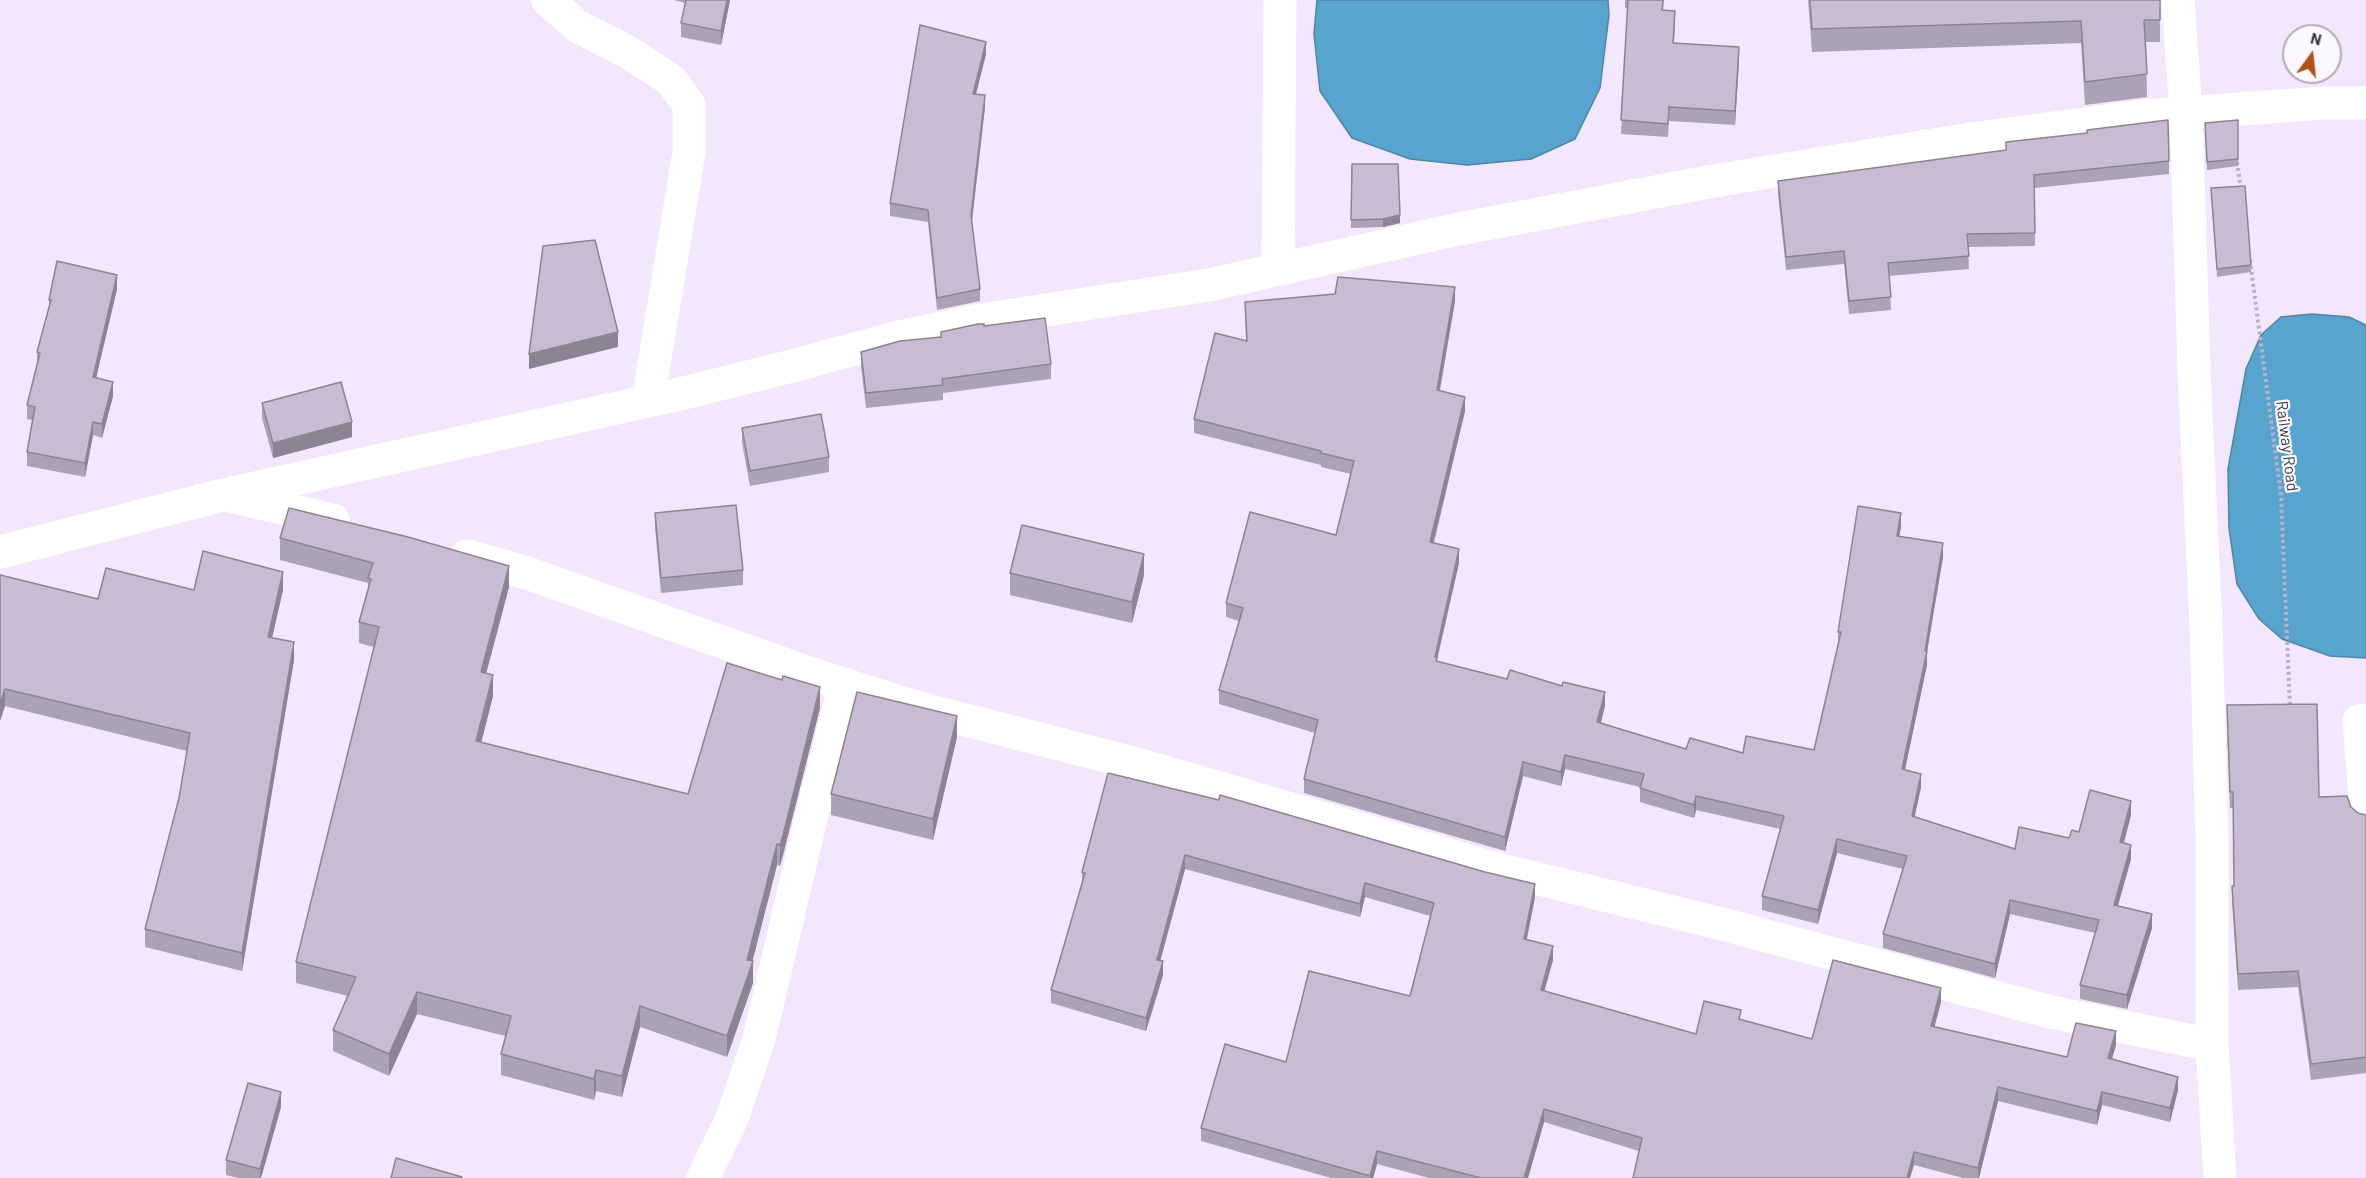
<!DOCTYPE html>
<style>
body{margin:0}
#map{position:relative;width:2366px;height:1178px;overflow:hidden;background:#f3e7fd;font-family:Barlow,sans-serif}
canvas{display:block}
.north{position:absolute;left:2282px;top:24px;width:60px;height:60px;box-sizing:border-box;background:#fbf9fd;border:2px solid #b0adb3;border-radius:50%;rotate:15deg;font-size:16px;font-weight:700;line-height:24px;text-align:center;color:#3f3b43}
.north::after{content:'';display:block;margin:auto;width:21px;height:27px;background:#b45215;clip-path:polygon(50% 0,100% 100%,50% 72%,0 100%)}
</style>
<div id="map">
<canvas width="2366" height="1178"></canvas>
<div class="north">N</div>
</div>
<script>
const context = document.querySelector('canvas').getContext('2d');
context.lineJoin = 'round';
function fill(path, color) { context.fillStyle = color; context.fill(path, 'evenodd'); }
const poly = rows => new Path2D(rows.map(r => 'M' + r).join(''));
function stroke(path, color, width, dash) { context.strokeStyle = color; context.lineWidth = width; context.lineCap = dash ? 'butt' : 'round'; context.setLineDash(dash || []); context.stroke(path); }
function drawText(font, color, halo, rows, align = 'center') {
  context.font = font + ' Barlow,sans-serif'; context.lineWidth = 4.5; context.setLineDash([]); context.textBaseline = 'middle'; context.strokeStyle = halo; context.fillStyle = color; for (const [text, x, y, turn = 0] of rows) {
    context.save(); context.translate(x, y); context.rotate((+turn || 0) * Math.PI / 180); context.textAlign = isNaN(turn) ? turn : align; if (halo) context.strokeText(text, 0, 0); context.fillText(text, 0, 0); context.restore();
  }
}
const water = poly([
 [1317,0,1608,0,1609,15,1600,88,1575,139,1531,159,1467,165,1410,159,1352,138,1320,91,1314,34,1317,0],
 [2312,314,2349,317,2366,325,2366,658,2330,656,2282,639,2259,619,2237,584,2229,528,2228,469,2246,369,2261,335,2281,317,2312,314]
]);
const path = poly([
 [2237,162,2241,190],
 [2250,260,2281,495,2290,709]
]);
const minor = poly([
 [548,0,577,26,628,52,671,80,689,105,689,152,648,401],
 [2178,0,2186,113,2194,371,2206,626,2212,840,2212,1045,2220,1178],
 [1278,269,1280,0],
 [234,497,333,520],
 [0,552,223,495,676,395,788,367,895,338,975,321,1209,285,1454,230,1708,182,1971,139,2143,116,2323,103,2366,103],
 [467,556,527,573,821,677,915,707,1141,765,1490,867,1718,923,2051,1012,2212,1045],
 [2366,720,2359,721,2366,812],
 [703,1178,732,1118,759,1039,812,814,845,684]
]);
const wall = poly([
 [674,0,730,0,721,45,681,37,681,23,685,3],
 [1625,0,1664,0,1663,10,1675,24,1674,43,1739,61,1735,125,1669,121,1668,137,1621,134,1628,8,1625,8],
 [1808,0,2160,0,2160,42,2146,42,2147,97,2085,105,2081,43,1812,52],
 [986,54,976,94,985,107,972,222,980,289,980,301,937,310,928,222,890,216,890,203],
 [2238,120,2238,166,2207,170,2205,123],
 [2169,161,2169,174,2035,188,2035,246,1968,247,1969,269,1889,276,1891,310,1849,314,1844,264,1786,270,1778,194,1778,181],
 [1352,164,1400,223,1383,227,1351,228],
 [2211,188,2251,265,2251,272,2217,277],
 [117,289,96,378,113,396,102,438,93,435,85,477,27,466,27,452,32,420,27,419,27,405,37,363,37,352,49,310,49,300],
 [1455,301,1440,391,1465,411,1434,543,1459,563,1437,661,1605,706,1601,723,1686,749,1743,753,1814,750,1838,646,1838,632,1901,527,1899,536,1943,557,1927,651,1927,665,1905,770,1921,787,1914,817,2015,849,2069,838,2079,832,2131,815,2124,843,2131,859,2118,906,2152,928,2127,1009,2080,999,2080,985,2095,933,2010,914,1995,978,1883,948,1883,934,1903,869,1837,853,1818,924,1762,910,1762,896,1780,829,1696,810,1694,818,1640,802,1640,787,1565,769,1561,786,1523,776,1505,851,1304,793,1304,779,1315,733,1219,704,1219,690,1239,621,1226,617,1226,603,1336,535,1351,474,1321,467,1321,465,1194,433,1194,419,1246,341,1245,302],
 [984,326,1051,364,1051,379,943,393,943,400,866,408,861,367,861,352,941,337],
 [262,403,352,437,273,458,262,418],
 [742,428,829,457,829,472,750,486,742,443],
 [655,513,743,570,743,585,661,593,655,528],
 [280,538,509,587,486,673,493,696,481,743,688,794,820,708,783,856,780,866,777,865,752,961,753,983,727,1057,640,1027,622,1097,596,1091,594,1100,501,1075,501,1054,505,1036,417,1014,389,1076,333,1051,333,1030,348,996,296,983,296,962,374,647,359,643,359,622,368,589,368,583,280,560],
 [1010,573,1144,575,1132,623,1010,595],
 [0,575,98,599,194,590,283,590,272,638,294,660,242,971,145,947,145,929,179,798,187,751,5,706,0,721],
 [2227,721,2319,797,2351,807,2358,813,2366,815,2366,1073,2311,1080,2298,987,2238,990,2232,902,2232,886,2234,886,2233,808,2230,808],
 [957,737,933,840,831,815,831,794],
 [1108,773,1535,897,1527,939,1553,960,1544,991,1696,1034,1741,1020,1812,1039,1941,1002,1934,1027,2067,1057,2116,1045,2112,1059,2178,1090,2170,1122,2102,1105,2097,1125,1998,1101,1979,1178,1963,1178,1914,1165,1639,1151,1544,1122,1528,1178,1429,1178,1377,1164,1373,1178,1331,1178,1201,1141,1201,1128,1286,1062,1410,996,1430,916,1365,897,1360,917,1185,869,1160,961,1163,975,1146,1031,1051,1003,1051,990,1082,885,1082,872],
 [281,1107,261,1178,238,1178,226,1175,226,1160]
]);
const shadedWall = poly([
 [727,0,730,0,721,45,721,31],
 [986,42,986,54,973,106,973,94],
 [1739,47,1739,61,1735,125,1735,111],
 [985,95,985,107,971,228,971,215],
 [1400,215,1400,223,1383,227,1383,219],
 [117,275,117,289,93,391,93,377],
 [1455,287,1455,301,1437,404,1437,390],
 [618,332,618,347,529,369,529,354],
 [113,382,113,396,102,438,102,424],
 [1465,397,1465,411,1430,556,1430,542],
 [93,422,93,435,85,477,85,463],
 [352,422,352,437,273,458,273,443],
 [1901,513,1901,527,1897,549,1897,536],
 [1943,543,1943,557,1927,652,1927,651,1927,665,1902,783,1902,769,1925,651],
 [1459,549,1459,563,1437,658,1437,671,1435,657],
 [1144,554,1144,575,1132,623,1132,602],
 [509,566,509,587,481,693,481,672],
 [283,572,283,590,268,655,268,637],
 [294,642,294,660,242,971,242,953],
 [493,675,493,696,476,763,476,741],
 [820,687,820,708,780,866,780,845],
 [5,689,5,706,0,721,0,704],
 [1605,692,1605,706,1597,735,1597,722],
 [957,716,957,737,933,840,933,819],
 [1565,755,1565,769,1561,786,1561,772],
 [1523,762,1523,776,1505,851,1505,837],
 [1921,774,1921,787,1912,830,1912,816],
 [1696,796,1696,810,1694,818,1694,805],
 [2131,801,2131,815,2120,856,2120,842],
 [1837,839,1837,853,1818,924,1818,910],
 [777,844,777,865,751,967,753,961,753,983,727,1057,727,1036],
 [2131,845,2131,859,2114,919,2114,905],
 [1185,855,1185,869,1157,973,1157,960],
 [1365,883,1365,897,1360,917,1360,904],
 [1535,884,1535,897,1524,952,1524,939],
 [2010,900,2010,914,1995,978,1995,964],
 [2152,914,2152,928,2127,1009,2127,995],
 [1553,946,1553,960,1541,1003,1541,990],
 [1163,961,1163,975,1146,1031,1146,1018],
 [1941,988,1941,1002,1931,1040,1931,1026],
 [417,992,417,1014,389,1076,389,1054],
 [640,1006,640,1027,622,1097,622,1076],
 [2116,1031,2116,1045,2108,1072,2108,1058],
 [596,1070,596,1091,594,1100,594,1079],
 [2178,1077,2178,1090,2170,1122,2170,1108],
 [1998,1087,1998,1101,1979,1178,1978,1178,1978,1168],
 [281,1092,281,1107,261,1178,260,1178,260,1169],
 [2102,1092,2102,1105,2097,1125,2097,1111],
 [1544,1109,1544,1122,1528,1178,1524,1178],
 [1377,1151,1377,1164,1373,1178,1370,1178],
 [1914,1152,1914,1165,1910,1178,1907,1178]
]);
const building = poly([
 [686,0,727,0,721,31,681,23,686,0],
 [1628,0,1663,0,1662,10,1675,11,1673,43,1739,47,1735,111,1669,107,1668,124,1621,120,1628,0],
 [1810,0,2160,0,2160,20,2144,20,2147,74,2085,82,2081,21,1812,29,1810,0],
 [920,25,986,42,973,94,985,95,971,215,980,289,937,298,928,210,890,203,920,25],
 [2168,120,2169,161,2034,175,2035,233,1967,234,1969,256,1888,263,1891,297,1849,301,1844,251,1786,257,1778,181,2006,150,2006,142,2087,133,2087,130,2168,120],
 [2238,120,2238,159,2207,162,2205,123,2238,120],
 [1352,164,1398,164,1400,215,1383,219,1351,220,1352,164],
 [2245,186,2251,265,2217,269,2211,188,2245,186],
 [595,240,618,332,529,354,543,246,595,240],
 [57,261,117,275,93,377,113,382,102,424,93,422,85,463,27,452,35,407,27,405,40,353,37,352,51,300,49,300,57,261],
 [1338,277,1455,287,1437,390,1465,397,1430,542,1459,549,1435,657,1437,657,1436,661,1507,679,1510,670,1562,686,1563,682,1605,692,1597,722,1686,749,1690,738,1743,753,1746,736,1814,750,1841,632,1838,632,1858,506,1901,513,1897,536,1943,543,1925,651,1927,651,1902,769,1921,774,1912,816,2015,849,2019,827,2069,838,2072,830,2079,832,2090,790,2131,801,2120,842,2131,845,2114,905,2152,914,2127,995,2080,985,2099,920,2010,900,1995,964,1883,934,1907,856,1837,839,1818,910,1762,896,1784,816,1696,796,1694,805,1640,788,1644,774,1565,755,1561,772,1523,762,1505,837,1304,779,1318,720,1219,690,1243,608,1226,603,1250,512,1336,535,1354,461,1321,453,1321,451,1194,419,1215,333,1247,341,1245,302,1335,294,1338,277],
 [1045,318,1051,364,942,379,943,385,866,393,861,352,900,341,941,337,941,332,978,324,984,324,984,326,1045,318],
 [341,382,352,422,273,443,262,403,341,382],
 [821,414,829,457,750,471,742,428,821,414],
 [736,505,743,570,661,578,655,513,736,505],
 [289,508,408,537,509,566,481,672,493,675,476,741,688,794,727,663,782,680,783,676,820,687,783,835,780,845,777,844,747,960,753,961,727,1036,640,1006,622,1076,596,1070,594,1079,501,1054,511,1016,417,992,389,1054,333,1030,356,977,296,962,379,627,359,622,371,579,368,578,373,563,280,538,289,508],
 [1022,525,1144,554,1132,602,1010,573,1022,525],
 [203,551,283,572,268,637,294,642,242,953,145,929,179,798,190,733,5,689,0,704,0,575,98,599,106,568,194,590,203,551],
 [857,692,957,716,933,819,831,794,857,692],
 [2317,704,2319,797,2347,796,2351,807,2358,813,2366,815,2366,1057,2311,1064,2298,971,2238,974,2232,886,2234,886,2233,792,2230,792,2227,705,2317,704],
 [1108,773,1219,800,1220,795,1485,872,1535,884,1524,939,1553,946,1541,990,1696,1034,1704,1001,1741,1010,1739,1019,1812,1039,1833,960,1941,988,1931,1026,2067,1057,2076,1023,2116,1031,2108,1058,2178,1077,2170,1108,2102,1092,2097,1111,1998,1087,1978,1168,1914,1152,1907,1178,1633,1178,1642,1138,1544,1109,1524,1178,1481,1178,1377,1151,1370,1176,1201,1128,1225,1044,1286,1062,1309,971,1410,996,1434,903,1365,883,1360,904,1185,855,1157,960,1163,961,1146,1018,1051,990,1085,873,1082,872,1108,773],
 [248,1083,281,1092,260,1169,226,1160,248,1083],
 [396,1158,462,1177,461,1178,391,1178,396,1158]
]);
const streetNames = [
 ["Railway Road",2287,446,83]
];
fill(water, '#57a5cf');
stroke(water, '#5085a5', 1.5);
stroke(path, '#bab1c2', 4, [3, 3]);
stroke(minor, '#fff', 33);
fill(wall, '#aca2b5');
fill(shadedWall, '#8c8493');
fill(building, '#c8bcd2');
stroke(building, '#8c8493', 1.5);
drawText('16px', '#3f3b43', '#fbf9fd', streetNames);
</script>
